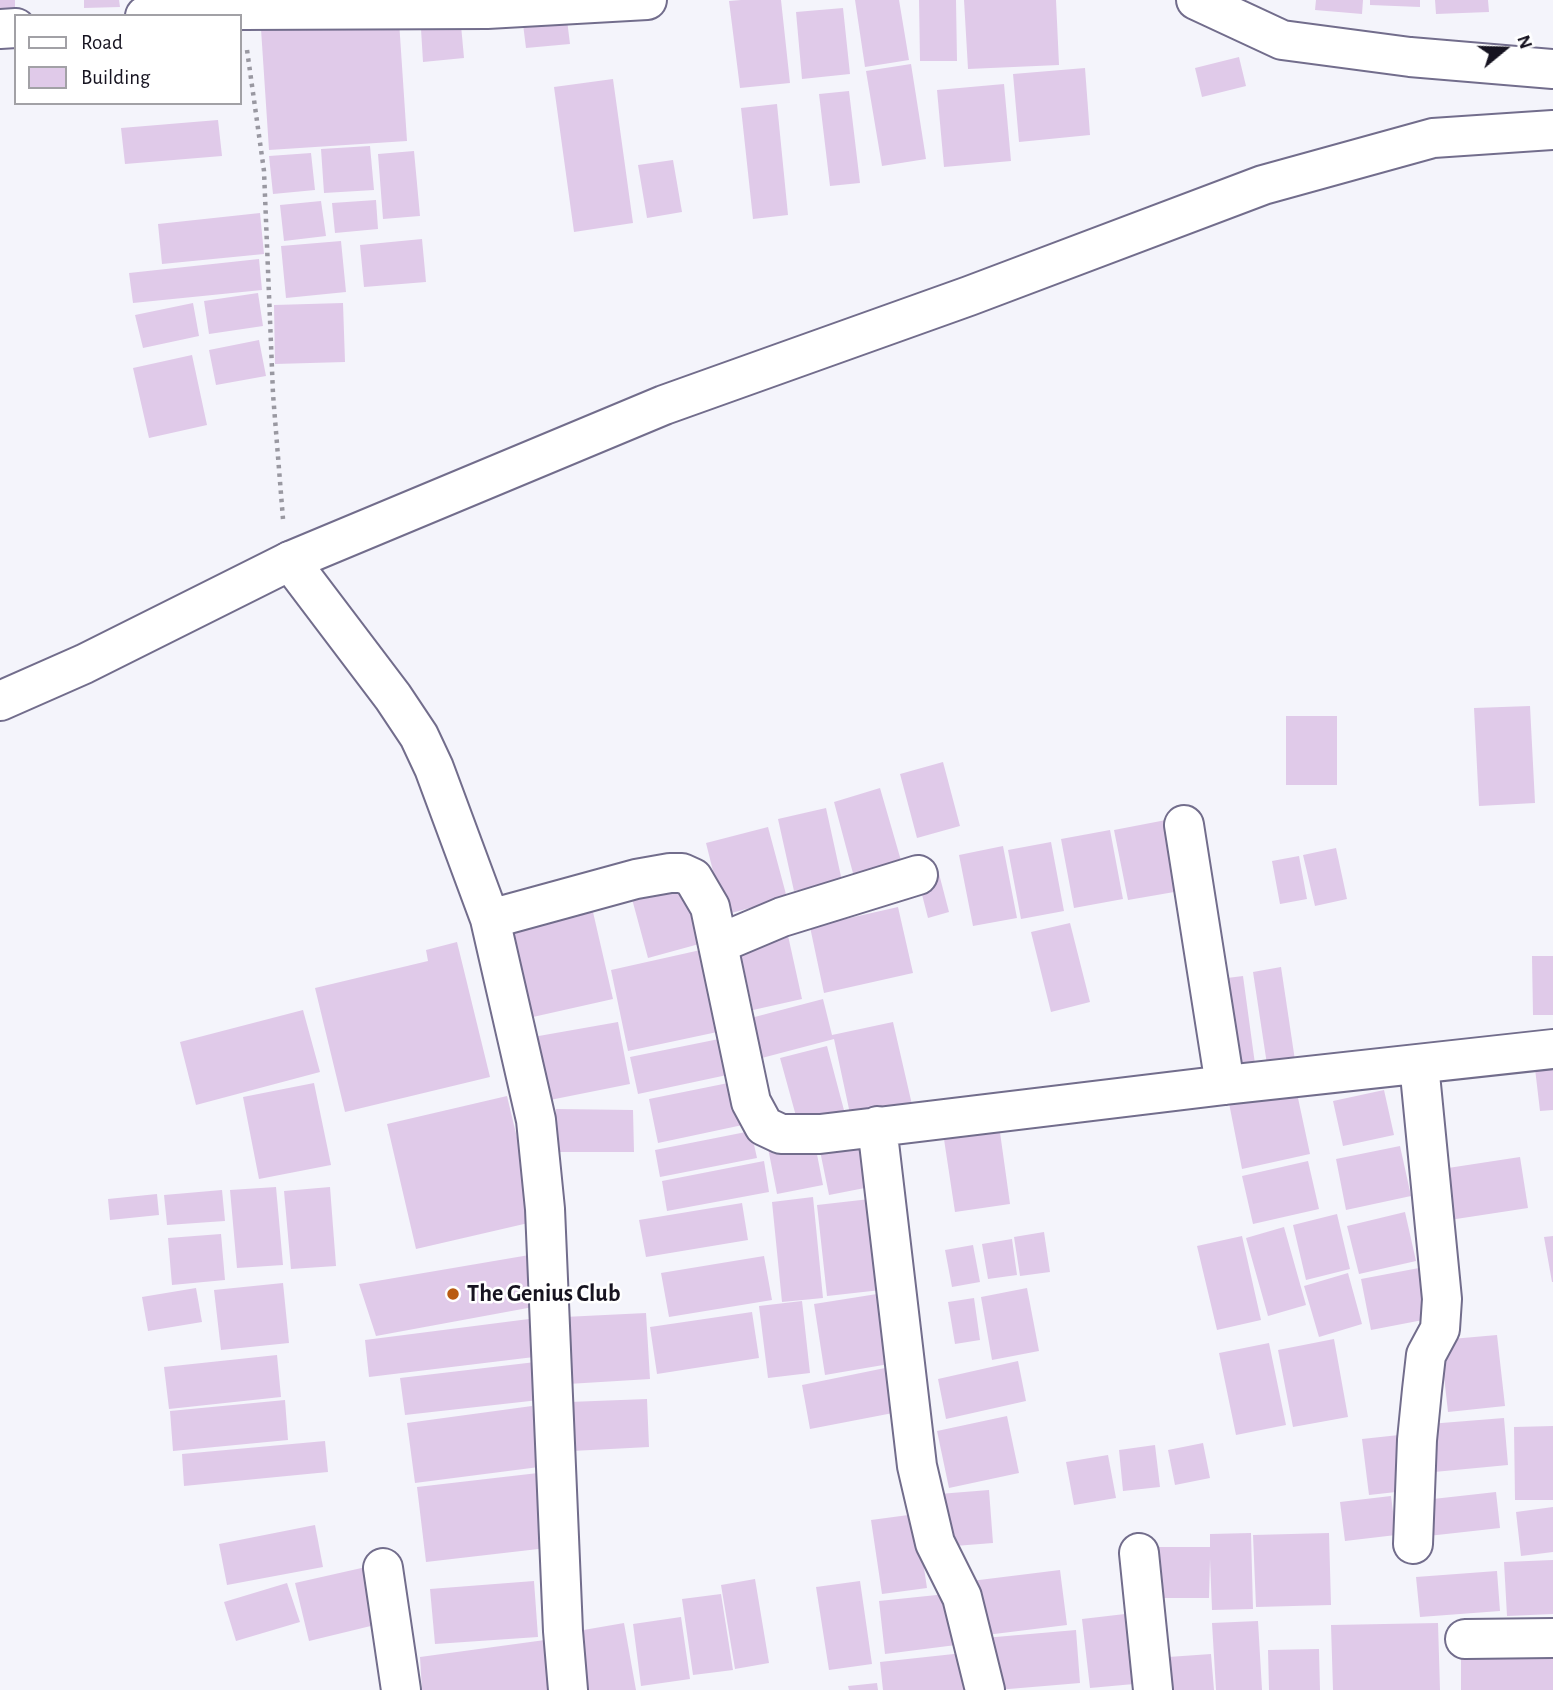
<!DOCTYPE html>
<style>
body{margin:0}
#map{position:relative;width:1553px;height:1690px;overflow:hidden;background:#f4f4fb;font-family:"Alegreya Sans",sans-serif}
canvas{display:block}
.legend{position:absolute;left:14px;top:14px;width:228px;height:91px;box-sizing:border-box;background:#fff;border:2px solid #a2a1a6;margin:0;padding:9px 12px;list-style:none;font-size:21px;color:#161320}
.legend li{display:flex;align-items:center;gap:14px;height:35px}
.legend b{width:35px;border:2px solid #a2a1a6}
.north{position:absolute;left:1469px;top:14px;width:70px;height:70px;-webkit-text-stroke:5px #fff;paint-order:stroke;rotate:71deg;font-size:19px;font-weight:700;line-height:28px;text-align:center;color:#161320}
.north::after{content:'';display:block;margin:auto;width:24px;height:32px;background:#161320;clip-path:polygon(50% 0,100% 100%,50% 72%,0 100%)}
</style>
<div id="map">
<canvas width="1553" height="1690"></canvas>
<ul class="legend">
<li><b style="height:9px;background:#fff"></b>Road</li>
<li><b style="height:19px;background:#e0cae9"></b>Building</li>
</ul>
<div class="north">N</div>
</div>
<script>
const context = document.querySelector('canvas').getContext('2d');
context.lineJoin = 'round';
function fill(path, color) { context.fillStyle = color; context.fill(path, 'evenodd'); }
const poly = rows => new Path2D(rows.map(r => 'M' + r).join(''));
function stroke(path, color, width, dash) { context.strokeStyle = color; context.lineWidth = width; context.lineCap = dash ? 'butt' : 'round'; context.setLineDash(dash || []); context.stroke(path); }
function drawText(font, color, halo, rows, align = 'center') {
  context.font = font + ' "Alegreya Sans",sans-serif'; context.lineWidth = 5; context.setLineDash([]); context.textBaseline = 'middle'; context.strokeStyle = halo; context.fillStyle = color; for (const [text, x, y, turn = 0] of rows) {
    context.save(); context.translate(x, y); context.rotate((+turn || 0) * Math.PI / 180); context.textAlign = isNaN(turn) ? turn : align; if (halo) context.strokeText(text, 0, 0); context.fillText(text, 0, 0); context.restore();
  }
}
const building = poly([
 [0,0,15,0,15,21,0,21],
 [84,0,119,0,120,7,84,8],
 [741,0,781,0,790,83,740,88,729,1],
 [855,0,899,0,909,60,865,67],
 [919,0,956,0,957,61,920,61],
 [964,0,1056,0,1059,65,968,69],
 [1316,0,1363,0,1362,14,1315,10],
 [1370,0,1420,0,1420,7,1370,5],
 [1435,0,1488,0,1489,12,1436,14],
 [843,8,850,74,802,79,796,12],
 [567,20,570,44,526,48,523,24],
 [399,21,407,141,269,150,261,29],
 [461,25,464,58,423,62,421,29],
 [1239,57,1246,86,1202,97,1195,68],
 [911,64,926,159,882,166,866,71],
 [1085,68,1090,135,1019,142,1013,74],
 [613,79,633,223,574,232,554,87],
 [1004,84,1011,161,944,167,937,90],
 [849,91,860,183,830,186,819,94],
 [777,104,788,215,753,219,741,108],
 [218,120,222,156,125,164,121,128],
 [370,146,374,190,324,193,321,149],
 [414,151,420,216,383,219,378,154],
 [311,153,315,190,273,194,269,156],
 [673,160,682,212,647,218,638,165],
 [376,200,378,229,335,233,332,203],
 [321,201,326,236,284,241,280,205],
 [260,213,264,254,162,264,158,224],
 [422,239,426,282,364,287,360,245],
 [341,241,346,292,286,298,281,246],
 [259,259,262,290,133,303,129,273],
 [258,293,263,326,209,334,204,301],
 [193,303,199,336,143,348,135,315],
 [343,303,345,362,275,364,274,305],
 [259,340,266,376,216,385,209,350],
 [192,355,207,425,149,438,133,368],
 [1530,706,1535,803,1479,806,1474,708],
 [1286,716,1337,716,1337,785,1286,785],
 [943,762,960,826,917,838,900,774],
 [880,788,902,864,854,877,834,802],
 [826,808,842,881,794,891,778,819],
 [1166,820,1180,891,1128,900,1114,830],
 [768,827,787,898,724,915,706,843],
 [1110,830,1123,899,1074,908,1061,839],
 [1051,842,1064,911,1021,919,1008,850],
 [1003,846,1017,918,973,926,959,855],
 [1336,848,1347,899,1315,906,1303,855],
 [1299,856,1307,899,1280,904,1272,861],
 [938,870,949,912,928,918,917,875],
 [695,883,710,941,648,958,632,899],
 [898,907,913,973,824,993,810,927],
 [593,912,613,999,524,1019,504,932],
 [1070,923,1090,1002,1051,1012,1031,932],
 [787,931,802,999,753,1010,738,942],
 [457,942,490,1077,345,1112,315,988,428,961,426,950],
 [705,949,722,1031,628,1051,611,970],
 [1532,956,1553,956,1553,1015,1533,1015],
 [1281,967,1296,1067,1268,1071,1253,972],
 [1243,976,1255,1064,1230,1067,1219,979],
 [823,999,832,1035,893,1022,913,1109,852,1123,834,1039,758,1059,747,1019],
 [303,1010,320,1072,196,1105,180,1042],
 [618,1022,630,1084,545,1101,533,1037],
 [719,1039,727,1075,638,1094,630,1057],
 [827,1046,845,1114,799,1127,780,1058],
 [1553,1058,1553,1110,1540,1111,1534,1060],
 [743,1080,752,1123,658,1143,649,1099],
 [314,1083,331,1165,259,1179,243,1097],
 [1295,1084,1310,1154,1242,1169,1228,1098],
 [1384,1090,1394,1135,1343,1146,1333,1101],
 [507,1096,537,1221,416,1249,387,1124],
 [556,1109,633,1110,634,1152,556,1152],
 [998,1118,1010,1204,955,1212,942,1126],
 [751,1131,757,1158,660,1177,655,1150],
 [864,1132,875,1186,829,1195,818,1141],
 [814,1139,823,1185,777,1194,768,1148],
 [1400,1146,1411,1196,1346,1210,1336,1159],
 [1520,1157,1528,1208,1443,1221,1435,1170],
 [764,1161,769,1192,667,1211,662,1181],
 [1308,1161,1319,1209,1253,1224,1242,1176],
 [276,1187,283,1265,237,1268,230,1190],
 [330,1187,336,1266,291,1269,284,1191],
 [222,1190,225,1221,167,1225,164,1195],
 [157,1194,159,1215,110,1220,108,1199],
 [813,1197,823,1298,782,1302,772,1202],
 [870,1199,881,1290,827,1296,817,1205],
 [742,1203,748,1240,646,1257,639,1220],
 [1405,1212,1416,1261,1359,1274,1347,1226],
 [1337,1214,1350,1269,1306,1280,1293,1225],
 [1284,1227,1306,1305,1268,1316,1246,1238],
 [1044,1232,1050,1272,1020,1276,1014,1237],
 [221,1234,225,1280,172,1285,168,1238],
 [1242,1236,1261,1320,1217,1330,1197,1246],
 [1553,1236,1553,1282,1552,1282,1544,1237],
 [1012,1239,1017,1275,988,1279,982,1244],
 [973,1245,980,1282,952,1287,945,1250],
 [541,1253,544,1305,376,1336,359,1284],
 [764,1256,772,1300,669,1317,661,1273],
 [1419,1268,1428,1319,1371,1330,1361,1279],
 [1348,1273,1362,1324,1319,1337,1304,1286],
 [283,1283,289,1343,221,1350,214,1290],
 [196,1288,202,1322,148,1331,142,1297],
 [1027,1288,1039,1351,992,1360,981,1297],
 [877,1294,889,1364,825,1375,814,1304],
 [974,1298,980,1340,955,1344,948,1302],
 [802,1301,810,1373,768,1378,759,1306],
 [752,1312,759,1358,657,1374,650,1327],
 [646,1313,650,1379,568,1384,564,1317],
 [529,1319,534,1357,369,1377,365,1340],
 [1497,1335,1505,1406,1448,1412,1440,1340],
 [1334,1339,1348,1417,1293,1427,1278,1350],
 [1269,1343,1286,1425,1236,1435,1219,1353],
 [277,1355,281,1397,169,1409,164,1367],
 [544,1361,548,1399,405,1415,400,1378],
 [1018,1361,1026,1401,946,1419,938,1379],
 [885,1368,893,1413,810,1429,802,1385],
 [647,1399,649,1447,572,1451,569,1402],
 [285,1400,288,1440,173,1451,170,1411],
 [532,1406,539,1467,415,1483,407,1423],
 [1007,1416,1019,1473,949,1488,937,1431],
 [1504,1418,1508,1465,1434,1472,1429,1424],
 [1553,1426,1553,1500,1515,1500,1514,1427],
 [1399,1435,1405,1491,1369,1495,1362,1439],
 [325,1441,328,1472,184,1486,182,1454],
 [1203,1443,1210,1478,1175,1485,1168,1450],
 [1155,1445,1160,1487,1123,1491,1119,1450],
 [1108,1455,1116,1498,1074,1505,1066,1462],
 [538,1473,547,1548,426,1562,417,1487],
 [989,1490,993,1543,942,1547,939,1494],
 [1496,1492,1500,1528,1428,1536,1424,1500],
 [1391,1496,1396,1535,1345,1541,1340,1502],
 [1553,1507,1553,1552,1521,1556,1516,1512],
 [916,1514,927,1588,882,1594,871,1520],
 [315,1525,323,1567,227,1585,219,1544],
 [1251,1533,1253,1609,1212,1610,1210,1559,1209,1598,1149,1598,1150,1547,1210,1547,1210,1534],
 [1329,1533,1331,1605,1256,1607,1253,1535],
 [1553,1560,1553,1614,1507,1616,1504,1562],
 [366,1567,379,1624,309,1641,295,1583],
 [1060,1570,1067,1625,978,1636,971,1581],
 [1497,1571,1500,1611,1420,1617,1416,1577],
 [755,1579,769,1663,735,1669,721,1585],
 [534,1581,538,1637,435,1644,430,1589],
 [860,1581,872,1664,829,1670,816,1587],
 [287,1583,300,1622,236,1641,224,1602],
 [956,1593,964,1644,885,1654,879,1601],
 [721,1594,733,1670,693,1675,682,1599],
 [1125,1614,1134,1684,1090,1688,1082,1619],
 [681,1617,690,1679,641,1686,633,1624],
 [1258,1621,1262,1690,1216,1690,1212,1623],
 [624,1623,636,1690,582,1690,572,1632],
 [1438,1623,1440,1690,1333,1690,1331,1625],
 [1076,1630,1080,1683,997,1690,984,1638],
 [545,1640,550,1690,422,1690,420,1657],
 [1461,1647,1553,1648,1553,1690,1461,1690],
 [1319,1649,1320,1690,1269,1690,1268,1650],
 [963,1653,967,1690,883,1690,880,1662],
 [1211,1654,1214,1690,1156,1690,1154,1658],
 [877,1683,878,1690,849,1690,848,1686]
]);
const path = poly([
 [247,50,264,171,273,394,283,519]
]);
const minor = poly([
 [1196,0,1282,40,1410,57,1553,69],
 [145,16,242,10,487,9,647,0],
 [0,29,16,28],
 [290,561,393,697,419,736,434,768,490,919,536,1120,545,1209,563,1631,568,1690],
 [1184,825,1225,1085],
 [490,919,636,879,670,873,682,873,693,878,710,907,751,1102,764,1126,781,1134,820,1134,1225,1085,1553,1049],
 [718,944,782,917,918,875],
 [877,1126,917,1466,935,1543,962,1597,985,1690],
 [1413,1544,1417,1440,1422,1390,1426,1355,1440,1329,1442,1299,1419,1064],
 [1139,1553,1153,1690],
 [383,1568,401,1690],
 [1465,1639,1553,1638]
]);
const tertiary = poly([
 [0,701,84,664,290,561,664,405,969,296,1263,185,1433,138,1553,130]
]);
const markers = [
 [453,1294,7,"#b95b10"]
];
const poiNames = [
 ["The Genius Club",467,1294]
];
fill(building, '#e0cae9');
stroke(minor, '#726d8c', 42);
stroke(tertiary, '#726d8c', 42);
stroke(path, '#9998a1', 4.5, [3.5, 5]);
stroke(minor, '#fff', 38);
stroke(tertiary, '#fff', 38);
for (const [x, y, r, color] of markers) { const dot = new Path2D(); dot.arc(x, y, r, 0, 2 * Math.PI); context.fillStyle = color; context.fill(dot); stroke(dot, '#fff', 2.5); }
drawText('bold 24px', '#161320', '#fff', poiNames, 'left');
</script>
